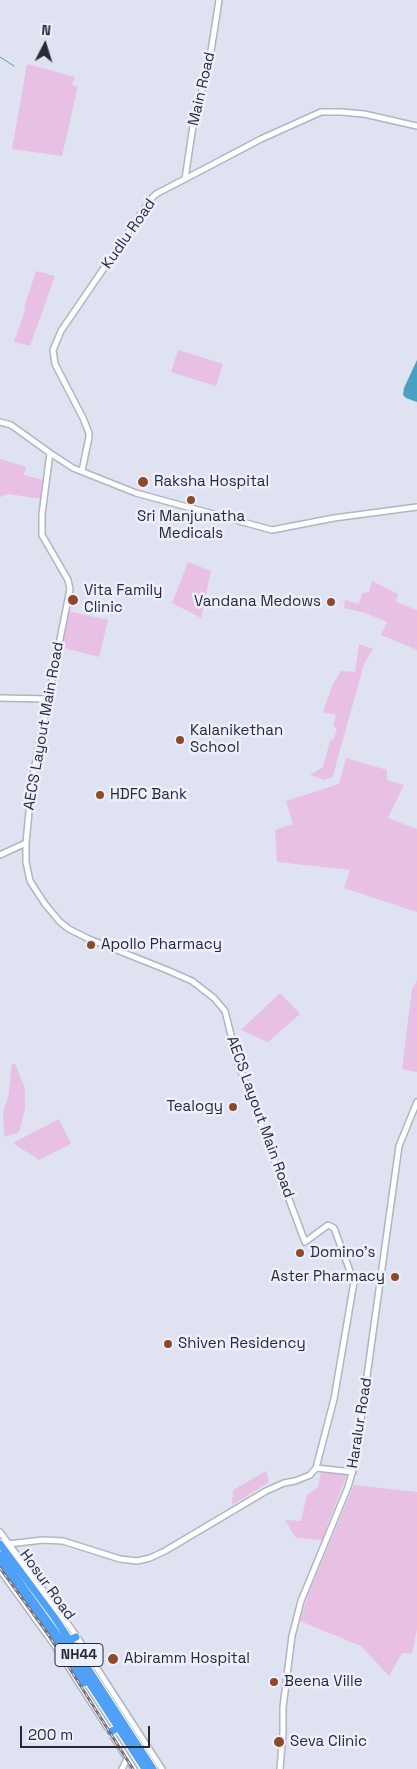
<!DOCTYPE html>
<style>
body{margin:0}
#map{position:relative;width:417px;height:1769px;overflow:hidden;background:#dfe2f1;font-family:"Space Grotesk",sans-serif}
canvas{display:block}
.north{position:absolute;left:20px;top:20px;width:50px;height:50px;-webkit-text-stroke:4px #ecefff;paint-order:stroke;rotate:5deg;font-size:14px;font-weight:700;line-height:20px;text-align:center;color:#292a2f}
.north::after{content:'';display:block;margin:auto;width:18px;height:22px;background:#292a2f;clip-path:polygon(50% 0,100% 100%,50% 72%,0 100%)}
.scale{position:absolute;left:20px;top:1726px;width:130px;height:22px;box-sizing:border-box;border:2px solid #292a2f;border-top:0;padding-left:6px;font-size:15px;line-height:18px;white-space:nowrap;color:#292a2f;-webkit-text-stroke:4px #ecefff;paint-order:stroke}
</style>
<div id="map">
<canvas width="417" height="1769"></canvas>
<div class="north">N</div>
<div class="scale">200 m</div>
</div>
<script>
const context = document.querySelector('canvas').getContext('2d');
context.lineJoin = 'round';
function fill(path, color) { context.fillStyle = color; context.fill(path, 'evenodd'); }
const poly = rows => new Path2D(rows.map(r => 'M' + r).join(''));
function stroke(path, color, width, dash) { context.strokeStyle = color; context.lineWidth = width; context.lineCap = dash ? 'butt' : 'round'; context.setLineDash(dash || []); context.stroke(path); }
function drawText(font, color, halo, rows, align = 'center') {
  context.font = font + ' "Space Grotesk",sans-serif'; context.lineWidth = 5; context.setLineDash([]); context.textBaseline = 'middle'; context.strokeStyle = halo; context.fillStyle = color; for (const [text, x, y, turn = 0] of rows) {
    context.save(); context.translate(x, y); context.rotate((+turn || 0) * Math.PI / 180); context.textAlign = isNaN(turn) ? turn : align; if (halo) context.strokeText(text, 0, 0); context.fillText(text, 0, 0); context.restore();
  }
}
const green = poly([
 [27,64,75,77,72,85,78,86,62,156,12,149],
 [36,271,55,276,30,346,14,342,26,308,24,307],
 [178,350,223,364,216,386,171,372],
 [0,459,26,467,24,475,43,480,41,499,9,494,0,497],
 [188,562,211,571,201,618,172,603],
 [372,581,398,594,396,602,417,610,417,650,381,635,387,622,365,613,344,608,345,600,359,604,362,593,369,592],
 [68,611,108,620,99,657,61,647],
 [359,644,373,649,364,664,334,772,332,777,325,780,310,775,323,767,330,741,334,738,337,729,333,726,336,715,323,712,333,684,341,671,355,672],
 [346,758,387,770,387,780,404,785,388,818,417,829,417,912,344,888,350,870,277,862,275,830,293,824,286,801,339,784],
 [417,980,417,1072,402,1069,412,989],
 [280,993,300,1014,268,1042,241,1030],
 [12,1064,15,1064,25,1088,25,1108,19,1132,5,1137,4,1133,3,1112,8,1098],
 [59,1119,71,1144,39,1160,13,1143],
 [266,1471,269,1482,232,1505,233,1490],
 [321,1472,347,1474,322,1540,296,1538,285,1520,301,1521,307,1495,318,1487],
 [354,1485,417,1492,417,1629,412,1654,402,1653,389,1676,361,1646,300,1621,307,1598]
]);
const water = poly([
 [417,360,417,402,406,398,403,395,404,388]
]);
const stream = poly([
 [0,57,14,66]
]);
const minor = poly([
 [185,179,194,119,209,64,219,0],
 [0,422,11,425,50,453,73,468,136,493,272,530,334,518,417,507],
 [82,471,89,437,89,433,83,418,55,364,53,350,61,331,151,199,156,194,204,169,261,139,321,112,341,112,364,114,417,126],
 [0,698,48,699],
 [0,855,26,843],
 [316,1468,353,1472],
 [0,1532,73,1631,162,1769],
 [8,1544,43,1540,63,1541,120,1559,137,1561,150,1558,165,1551,266,1491,284,1483,295,1481,310,1475,316,1468,334,1399,354,1282,334,1228,328,1225,305,1242,238,1063,225,1011,214,998,192,981,167,970,89,939,69,929,60,922,45,904,30,881,26,862,26,843,32,780,70,589,68,580,42,535,42,514,50,453],
 [0,1570,55,1646,134,1769],
 [122,1769,127,1759],
 [280,1769,283,1732,283,1707,292,1636,301,1601,348,1487,355,1462,399,1146,417,1102]
]);
const highway = poly([
 [0,1544,55,1618,153,1769],
 [0,1555,66,1647,145,1769],
 [0,1563,32,1607,84,1683],
 [69,1640,76,1637],
 [110,1732,114,1730]
]);
const rail = poly([
 [0,1568,48,1634,133,1769]
]);
const markers = [
 [143,482,6,"#904926"],
 [191,500,5,"#904926"],
 [73,600,6,"#904926"],
 [331,602,5,"#904926"],
 [180,740,5,"#904926"],
 [100,795,5,"#904926"],
 [91,945,5,"#904926"],
 [233,1107,5,"#904926"],
 [300,1253,5,"#904926"],
 [395,1277,5,"#904926"],
 [168,1344,5,"#904926"],
 [113,1659,6,"#904926"],
 [274,1682,5,"#904926"],
 [279,1742,6,"#904926"]
];
const shields = [
 [79,1655,48]
];
const shieldNames = [
 ["NH44",79,1655]
];
const streetNames = [
 ["Main Road",202,89,-77],
 ["Kudlu Road",129,234,-55],
 ["AECS Layout Main Road",44,726,-80],
 ["AECS Layout Main Road",260,1117,70],
 ["Haralur Road",360,1423,-81],
 ["Hosur Road",47,1585,54]
];
const poiNames = [
 ["Raksha Hospital",154,482],
 ["Sri Manjunatha",191,517,"center"],
 ["Medicals",191,534,"center"],
 ["Vita Family",84,591],
 ["Clinic",84,608],
 ["Vandana Medows",321,602,"right"],
 ["Kalanikethan",190,731],
 ["School",190,748],
 ["HDFC Bank",110,795],
 ["Apollo Pharmacy",101,945],
 ["Tealogy",223,1107,"right"],
 ["Domino's",310,1253],
 ["Aster Pharmacy",385,1277,"right"],
 ["Shiven Residency",178,1344],
 ["Abiramm Hospital",124,1659],
 ["Beena Ville",284,1682],
 ["Seva Clinic",290,1742]
];
fill(green, '#e7c0e4');
fill(water, '#48a0c2');
stroke(stream, '#48a0c2', 1);
stroke(minor, '#b1b4c2', 8);
stroke(highway, '#fff', 9);
stroke(minor, '#fff', 5);
stroke(highway, '#4fa1f7', 7);
stroke(rail, '#73757e', 3);
stroke(rail, '#ecefff', 1, [4]);
for (const [x, y, r, color] of markers) { const dot = new Path2D(); dot.arc(x, y, r, 0, 2 * Math.PI); context.fillStyle = color; context.fill(dot); stroke(dot, '#ecefff', 2); }
for (const [x, y, w] of shields) { const box = new Path2D(); box.roundRect(x - w / 2, y - 11.5, w, 23, 4); context.fillStyle = '#ecefff'; context.fill(box); stroke(box, '#292a2f', 1); }
drawText('bold 14px', '#292a2f', null, shieldNames);
drawText('15px', '#292a2f', '#ecefff', streetNames);
drawText('15px', '#292a2f', '#ecefff', poiNames, 'left');
</script>
